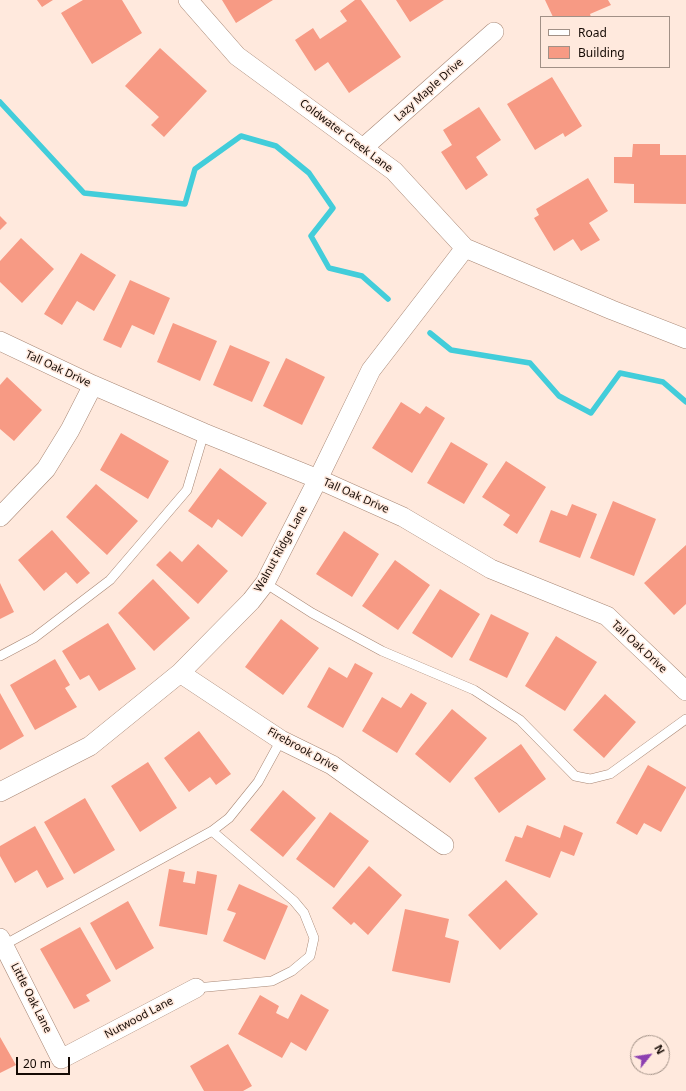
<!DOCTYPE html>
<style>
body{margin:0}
#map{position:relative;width:686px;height:1091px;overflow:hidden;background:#ffe9dd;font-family:"Noto Sans",sans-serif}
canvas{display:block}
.legend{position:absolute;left:540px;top:16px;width:130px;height:52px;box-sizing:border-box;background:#ffe9dd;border:1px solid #a19086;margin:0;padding:5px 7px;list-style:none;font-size:12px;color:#150a04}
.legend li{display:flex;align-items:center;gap:8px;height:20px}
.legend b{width:20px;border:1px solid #a19086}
.north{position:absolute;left:630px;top:1035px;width:40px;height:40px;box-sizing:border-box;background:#ffe9dd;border:1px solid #a19086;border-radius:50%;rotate:60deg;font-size:11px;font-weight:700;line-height:16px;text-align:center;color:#150a04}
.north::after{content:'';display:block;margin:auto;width:14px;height:18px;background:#8d40b1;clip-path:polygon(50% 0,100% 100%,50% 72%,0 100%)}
.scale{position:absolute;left:16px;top:1057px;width:54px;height:18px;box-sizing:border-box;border:2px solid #150a04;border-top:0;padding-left:5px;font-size:12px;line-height:14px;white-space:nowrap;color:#150a04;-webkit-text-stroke:3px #ffe9dd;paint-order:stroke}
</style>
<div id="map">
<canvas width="686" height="1091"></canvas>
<ul class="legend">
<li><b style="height:5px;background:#fff"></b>Road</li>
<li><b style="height:11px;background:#f79a84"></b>Building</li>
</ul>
<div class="north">N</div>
<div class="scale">20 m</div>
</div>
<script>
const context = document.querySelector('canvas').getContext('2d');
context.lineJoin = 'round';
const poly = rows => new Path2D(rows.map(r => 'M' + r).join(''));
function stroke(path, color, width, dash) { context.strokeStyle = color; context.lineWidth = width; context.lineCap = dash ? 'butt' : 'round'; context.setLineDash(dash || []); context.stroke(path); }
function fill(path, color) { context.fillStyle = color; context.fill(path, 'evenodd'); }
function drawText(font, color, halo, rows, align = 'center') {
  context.font = font + ' "Noto Sans",sans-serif'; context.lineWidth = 3; context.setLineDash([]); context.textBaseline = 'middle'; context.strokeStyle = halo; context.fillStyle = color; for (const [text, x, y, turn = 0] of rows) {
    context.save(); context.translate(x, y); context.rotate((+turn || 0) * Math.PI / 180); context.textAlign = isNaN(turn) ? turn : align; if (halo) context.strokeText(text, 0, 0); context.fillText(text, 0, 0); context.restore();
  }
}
const stream = poly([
 [0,102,84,193,185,204,195,169,241,136,276,146,309,173,333,208,311,236,329,268,362,276,388,299],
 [430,333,451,350,530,363,559,396,591,413,620,373,663,382,686,402]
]);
const building = poly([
 [37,0,53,0,42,7],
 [83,0,122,0,142,33,92,64,61,13],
 [222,0,273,0,236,23],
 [355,0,361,0,401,57,349,93,328,62,315,71,295,40,313,28,320,39,347,21,340,11],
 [396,0,444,0,410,22],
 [545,0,608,0,611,5,590,14,591,17,553,17],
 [160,48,207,91,164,137,151,125,159,117,125,86],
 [552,77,582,126,565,137,563,133,535,150,507,104],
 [479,107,501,140,476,157,488,175,466,190,441,152,452,145,443,130],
 [633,144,660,144,660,155,686,155,686,204,634,203,634,184,614,183,614,157,632,157],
 [588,178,608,211,589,223,600,240,581,251,573,239,554,251,534,218,539,215,536,209],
 [0,216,7,223,0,230],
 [21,238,54,269,22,303,0,282,0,261],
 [81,253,116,275,94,311,77,301,62,325,44,314],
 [130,280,170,298,154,335,132,325,121,348,103,340],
 [173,323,217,341,200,381,157,362],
 [230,345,270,362,252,402,213,385],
 [286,358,325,377,302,425,263,406],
 [7,377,42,410,14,441,0,429,0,385],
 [401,402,420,414,426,406,445,418,412,473,372,448],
 [121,433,169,461,148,499,100,470],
 [451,442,488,464,464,504,427,483],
 [506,461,546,487,517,534,503,525,510,515,482,497],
 [220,468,267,503,242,537,218,519,212,528,188,511],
 [96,484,138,521,107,555,66,517],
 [613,501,656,519,634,576,590,558],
 [572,504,597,514,580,558,539,542,551,510,567,516],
 [52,530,90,573,77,584,66,572,44,591,18,560],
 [344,531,379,554,352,597,316,574],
 [198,544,228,571,198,604,156,565,170,551,182,562],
 [686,545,686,604,674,615,644,583],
 [395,560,430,585,398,630,362,606],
 [153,579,190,618,154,651,118,613],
 [0,583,14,612,0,619],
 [440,589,480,614,452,658,412,633],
 [491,614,529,633,507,678,469,660],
 [281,619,319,648,283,695,245,667],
 [108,623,136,669,99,691,89,675,80,680,62,651],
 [556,636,597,662,565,711,525,686],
 [55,659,70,685,65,688,77,707,35,730,10,685],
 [355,663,373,673,343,728,307,707,329,667,347,678],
 [0,693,24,736,0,750],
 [411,693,427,703,397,753,362,731,382,697,401,708],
 [605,694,636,722,604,758,573,730],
 [452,709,487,738,450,783,415,754],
 [199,731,231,774,216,785,210,777,189,792,164,758],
 [521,744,546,779,499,813,474,778],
 [148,762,177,808,140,832,111,786],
 [648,765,686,787,686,788,661,832,644,823,637,835,616,823],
 [283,790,316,818,283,857,250,830],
 [85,798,115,850,74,874,44,822],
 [330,812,369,841,334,888,296,859],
 [527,825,560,838,564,825,583,833,574,856,561,851,550,878,505,861,515,836,522,838],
 [35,826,64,879,47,888,37,870,15,883,0,856,0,846],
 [369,866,402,895,368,935,354,922,351,925,332,908],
 [169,869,185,872,183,882,195,884,197,871,217,875,207,935,159,926],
 [506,880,538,914,500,950,468,915],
 [239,884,288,906,265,960,223,941,236,913,227,910],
 [128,901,154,948,116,970,90,923],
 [405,909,449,919,445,937,459,941,450,983,392,971],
 [80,927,111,981,86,995,90,1001,74,1009,40,949],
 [301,994,329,1010,306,1051,291,1042,282,1058,238,1034,260,995,279,1006,276,1013,288,1019],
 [0,1037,16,1065,0,1073],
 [228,1044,252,1086,243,1091,204,1091,190,1066]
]);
const lane = poly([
 [265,583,312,613,382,651,474,690,520,720,575,776,590,779,610,774,686,719],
 [0,656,34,638,110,580,187,490,204,433],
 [4,945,212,831,229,818,258,782,281,740],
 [196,988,272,981,292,971,310,956,314,938,304,913,294,901,212,831]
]);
const street = poly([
 [188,0,237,56,394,171,465,248,612,310,686,339],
 [363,148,494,32],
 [0,341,93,385,204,433,318,479,403,517,491,569,607,616,686,691],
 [0,517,46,469,70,430,93,385],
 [180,673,281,740,332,765,444,845],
 [0,792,90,746,180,673,251,601,265,583,318,479,371,370,465,248],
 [0,938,61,1059,196,988]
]);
const streetNames = [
 ["Lazy Maple Drive",429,90,-42],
 ["Coldwater Creek Lane",346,136,37],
 ["Tall Oak Drive",58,369,25],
 ["Tall Oak Drive",356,496,24],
 ["Walnut Ridge Lane",281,549,-61],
 ["Tall Oak Drive",639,647,43],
 ["Firebrook Drive",303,750,29],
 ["Little Oak Lane",31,998,63],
 ["Nutwood Lane",139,1018,-28]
];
stroke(stream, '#42cdda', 5.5);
fill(building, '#f79a84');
stroke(lane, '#a88775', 10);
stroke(street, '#a88775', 20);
stroke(lane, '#fff', 9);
stroke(street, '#fff', 19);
drawText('11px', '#150a04', '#ffe9dd', streetNames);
</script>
